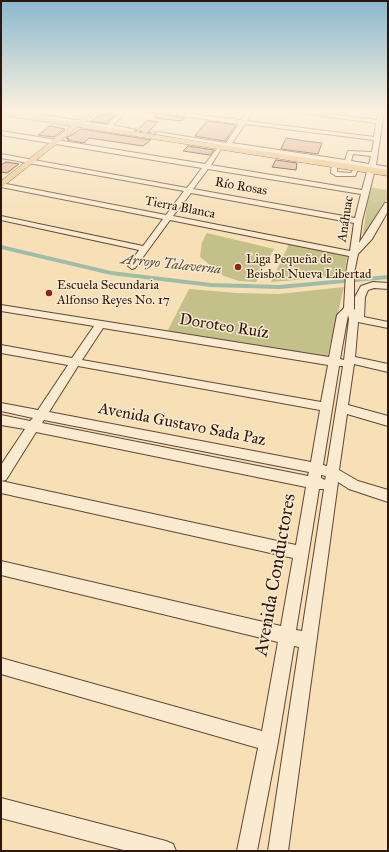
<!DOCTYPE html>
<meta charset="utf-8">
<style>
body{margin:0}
#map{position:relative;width:389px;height:852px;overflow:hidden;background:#f7dfb6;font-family:"IM FELL Great Primer",serif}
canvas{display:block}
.frame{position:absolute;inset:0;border:2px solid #2f160d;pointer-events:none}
</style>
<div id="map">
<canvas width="389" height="852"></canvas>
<div class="frame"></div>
</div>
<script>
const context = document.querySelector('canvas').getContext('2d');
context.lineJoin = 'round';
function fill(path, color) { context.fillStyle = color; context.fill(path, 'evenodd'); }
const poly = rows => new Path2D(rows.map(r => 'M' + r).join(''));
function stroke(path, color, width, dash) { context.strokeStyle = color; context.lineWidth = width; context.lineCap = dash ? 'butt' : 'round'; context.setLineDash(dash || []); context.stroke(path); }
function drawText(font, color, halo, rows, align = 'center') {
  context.font = font + ' "IM FELL Great Primer",serif'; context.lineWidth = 3; context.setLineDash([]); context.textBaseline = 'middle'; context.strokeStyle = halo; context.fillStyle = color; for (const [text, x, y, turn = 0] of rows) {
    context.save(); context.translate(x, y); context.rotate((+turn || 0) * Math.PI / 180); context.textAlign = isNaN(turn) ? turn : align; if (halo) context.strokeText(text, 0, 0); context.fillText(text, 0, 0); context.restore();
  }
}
const green = poly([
 [369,187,388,190,388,198,364,236,363,236],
 [207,233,274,249,256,282,239,281,224,276,200,257,202,242],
 [289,244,347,256,344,276,271,282],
 [344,287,327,358,167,332,189,289,237,293,279,294]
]);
const canal = poly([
 [1,245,111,271,211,283,279,285,388,275,388,279,279,289,211,287,111,275,1,249,1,245]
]);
const building = poly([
 [155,112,157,113,185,118,182,121,155,118,155,112],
 [100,114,115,115,106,123,91,121,100,114],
 [147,120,158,122,148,132,154,133,137,131,147,120],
 [207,121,236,125,225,141,195,136,207,121],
 [50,126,65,129,54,137,38,135,50,126],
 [81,129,151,140,143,146,89,138,84,143,67,140,69,139,66,138,81,129],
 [286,138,305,141,322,143,318,154,281,149,286,138],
 [188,146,214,150,210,155,183,151,188,146],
 [276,160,297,163,296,170,272,167,276,160],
 [6,162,19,164,7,173,1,172,1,165,6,162]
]);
const minorTunnel = poly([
 [133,130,158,134]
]);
const minor = poly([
 [5,112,37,114,107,125,120,112,126,112,113,125,136,130,133,132,5,112],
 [157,112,176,112,241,120,247,112,252,112,247,121,374,137,376,123,294,112,314,112,377,120,378,112,384,112,376,165,388,167,388,171,375,169,362,221,359,243,385,203,388,203,388,211,372,239,358,254,354,273,354,309,355,310,355,297,361,286,373,282,388,283,388,289,374,288,368,290,365,297,364,317,388,322,388,328,358,322,355,357,388,364,388,372,354,364,348,405,388,416,388,426,347,414,339,470,358,481,388,490,388,502,349,489,338,482,288,851,268,851,299,647,294,646,278,742,257,851,237,851,258,748,1,674,1,658,262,731,278,642,1,575,1,561,281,626,293,558,1,493,1,465,25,429,1,425,1,415,30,421,33,418,1,411,1,403,38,410,68,365,1,353,1,345,72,358,94,326,1,311,1,305,329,357,337,315,344,308,346,273,349,256,170,220,135,268,132,269,128,266,139,250,1,220,1,216,143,246,163,219,1,187,1,183,166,215,184,191,1,158,1,154,187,188,202,168,1,135,1,131,205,164,220,145,155,134,158,132,226,143,239,124,157,112],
 [245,124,374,140,372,152,348,151,345,160,232,143,245,124],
 [223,146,332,162,331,173,336,176,355,176,359,167,368,168,362,190,211,165,223,146],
 [353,154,371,156,369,164,351,161,353,154],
 [337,163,356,166,351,173,337,172,337,163],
 [208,169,361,194,355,218,193,189,208,169],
 [191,193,354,223,350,251,173,216,191,193],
 [348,315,349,319,344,360,340,359,348,315],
 [103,328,328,365,321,402,82,360,103,328],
 [78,366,320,410,311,462,49,412,78,366],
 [339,366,343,366,327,466,323,465,339,366],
 [44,420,309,472,308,476,42,423,44,420],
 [36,432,306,487,296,545,1,481,6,480,36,432],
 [321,475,326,476,325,480,321,478,321,475],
 [319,489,324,489,302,631,296,630,319,489],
 [1,798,166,841,173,844,176,851,127,851,1,818,1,798]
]);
const major = poly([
 [1,112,75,122,88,112,96,112,83,124,388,170,388,176,78,127,1,188,1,181,71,126,1,115,1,112]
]);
const markers = [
 [238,267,4,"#8f2418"],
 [49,293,4,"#8f2418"]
];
const farStreetnames = [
 ["Río Rosas",241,187,10],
 ["Tierra Blanca",180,208,11],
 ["Anáhuac",346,219,-81]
];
const farPoinames = [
 ["Liga Pequeña de",246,260],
 ["Beisbol Nueva Libertad",246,275],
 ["Escuela Secundaria",57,286],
 ["Alfonso Reyes No. 17",57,301]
];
const farWaternames = [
 ["Arroyo Talaverna",171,265,6]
];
const streetNames = [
 ["Doroteo Ruíz",224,327,9],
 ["Avenida Gustavo Sada Paz",182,425,11]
];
const nearStreetnames = [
 ["Avenida Conductores",276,575,-80]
];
fill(green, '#c3c089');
fill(canal, '#9ebda8');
fill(building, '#e0a590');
stroke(building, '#2f160d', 1);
stroke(minorTunnel, '#cfb794', 6, [6, 3]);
stroke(minor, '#614837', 2);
stroke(major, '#2f160d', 1);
fill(minor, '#faead0');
fill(major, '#ecc07b');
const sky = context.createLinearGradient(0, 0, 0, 232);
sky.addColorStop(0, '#8ab8ce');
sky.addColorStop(0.48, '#fbf1de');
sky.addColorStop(1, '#fbf1de00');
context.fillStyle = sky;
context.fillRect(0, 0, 389, 232);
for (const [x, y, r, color] of markers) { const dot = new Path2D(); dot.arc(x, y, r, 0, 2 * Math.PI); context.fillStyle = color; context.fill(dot); stroke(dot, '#faead0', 1.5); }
drawText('13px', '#2f160d', '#faead0', farStreetnames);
drawText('13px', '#2f160d', '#faead0', farPoinames, 'left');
drawText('italic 14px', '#565043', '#faead0', farWaternames);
drawText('16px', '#2f160d', '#faead0', streetNames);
drawText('19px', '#2f160d', '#faead0', nearStreetnames);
</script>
